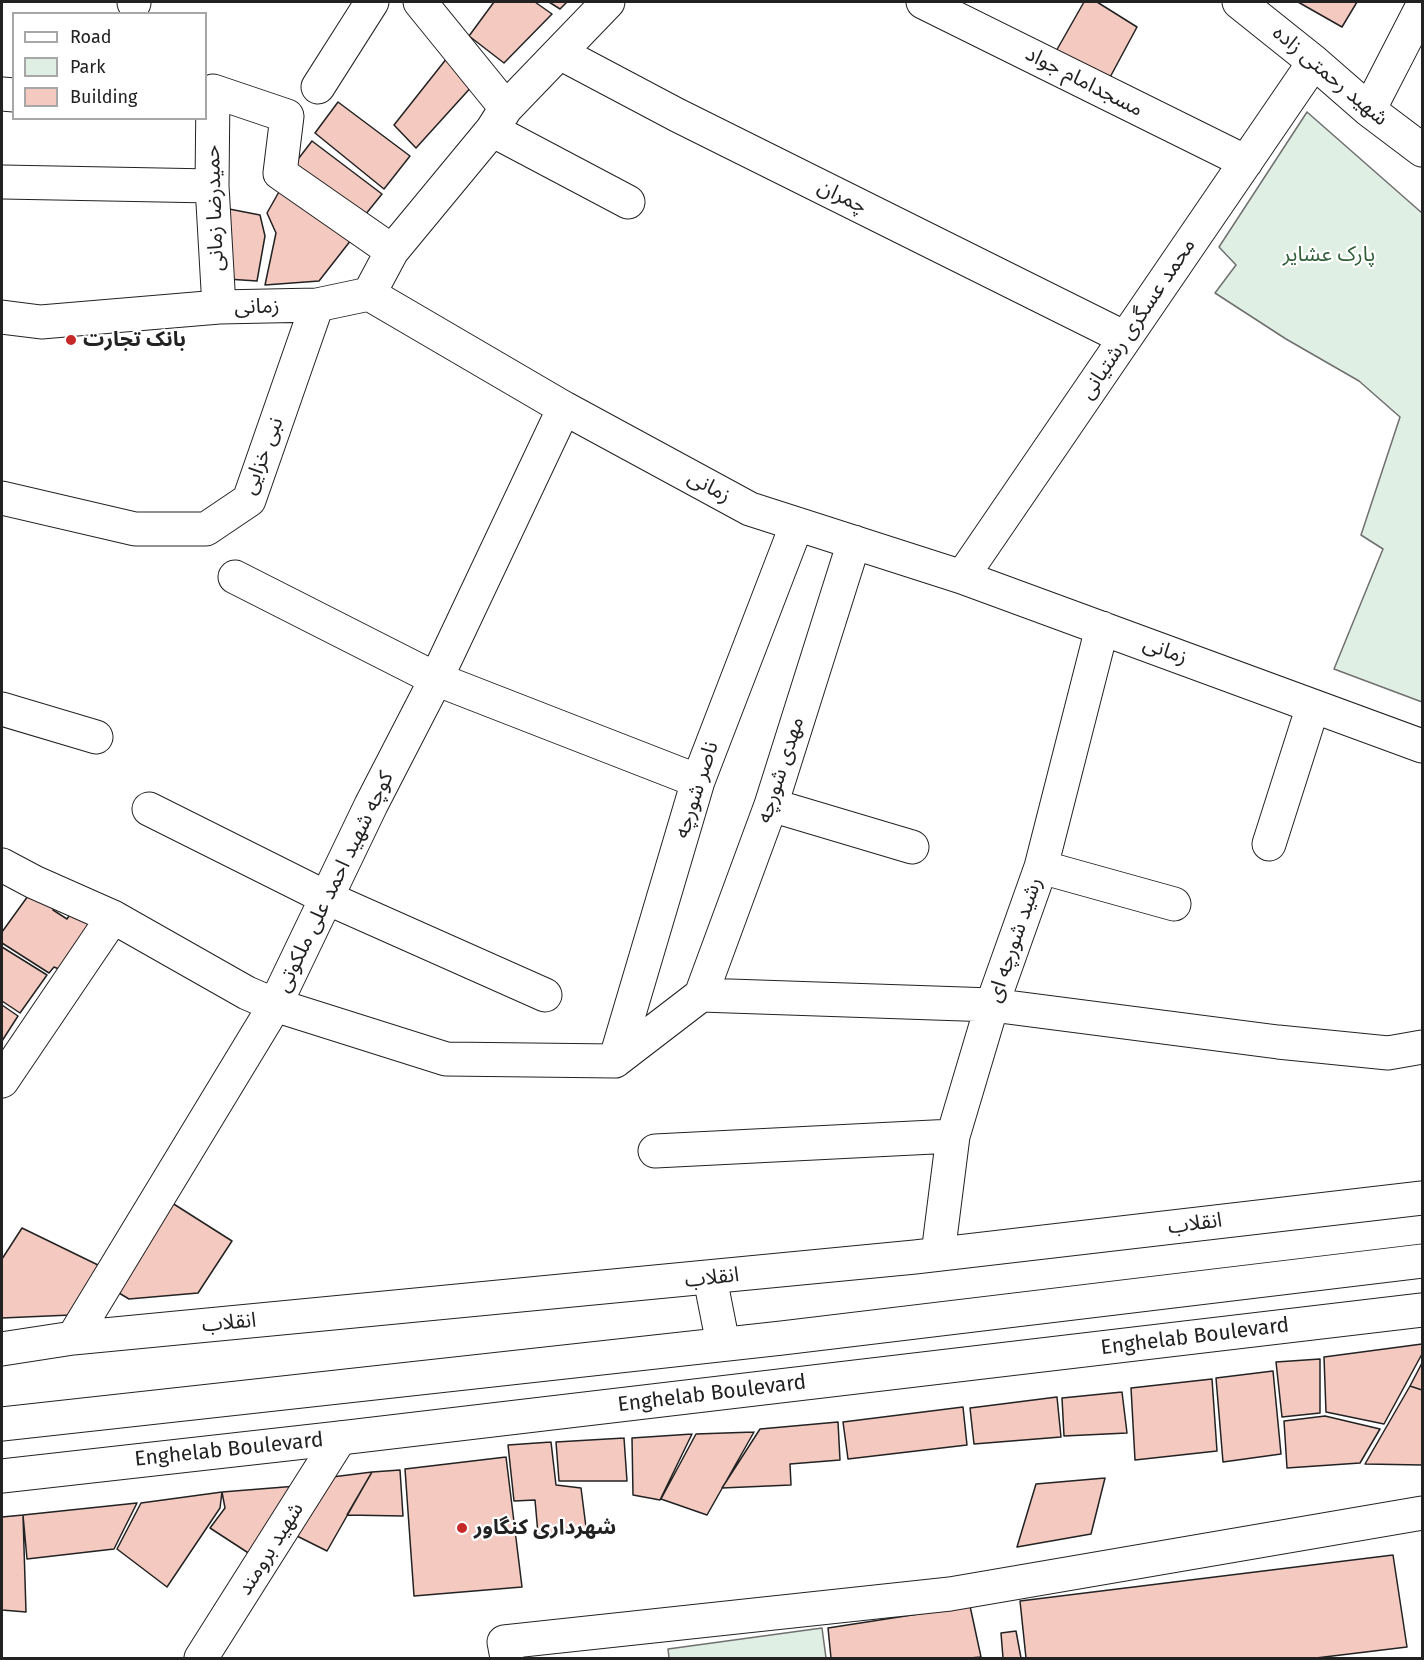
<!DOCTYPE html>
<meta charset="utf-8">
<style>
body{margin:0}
#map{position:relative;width:1424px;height:1660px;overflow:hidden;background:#fff;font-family:"Fira Sans",sans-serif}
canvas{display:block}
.frame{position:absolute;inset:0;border:3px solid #222;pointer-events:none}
.legend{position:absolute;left:12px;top:12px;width:195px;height:108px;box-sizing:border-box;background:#fff;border:2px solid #a7a7a7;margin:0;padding:8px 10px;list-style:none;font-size:18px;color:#222}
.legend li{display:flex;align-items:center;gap:12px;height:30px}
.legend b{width:30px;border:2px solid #a7a7a7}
</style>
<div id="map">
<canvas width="1424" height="1660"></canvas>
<div class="frame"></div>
<ul class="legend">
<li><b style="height:8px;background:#fff"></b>Road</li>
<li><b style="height:16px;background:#e0efe3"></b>Park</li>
<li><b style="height:16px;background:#f3c9c0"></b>Building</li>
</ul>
</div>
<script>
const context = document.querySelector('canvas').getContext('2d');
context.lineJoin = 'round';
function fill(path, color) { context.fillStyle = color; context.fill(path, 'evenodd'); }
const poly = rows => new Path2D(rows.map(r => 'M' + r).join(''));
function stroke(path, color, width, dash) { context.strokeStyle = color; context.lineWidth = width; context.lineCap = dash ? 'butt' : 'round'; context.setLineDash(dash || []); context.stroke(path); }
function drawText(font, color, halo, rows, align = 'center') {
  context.font = font + ' "Fira Sans","Noto Sans Arabic",sans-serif'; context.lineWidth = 4.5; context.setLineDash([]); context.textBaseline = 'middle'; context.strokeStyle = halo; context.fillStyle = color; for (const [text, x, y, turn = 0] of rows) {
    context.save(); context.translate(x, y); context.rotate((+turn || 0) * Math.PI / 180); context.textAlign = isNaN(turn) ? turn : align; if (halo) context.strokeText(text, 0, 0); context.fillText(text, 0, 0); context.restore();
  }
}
const green = poly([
 [1307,112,1422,213,1422,702,1334,669,1383,549,1361,535,1400,417,1359,381,1286,339,1215,293,1236,265,1219,247,1307,112],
 [822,1628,826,1658,669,1658,668,1649,822,1628]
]);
const building = poly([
 [494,2,535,2,552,14,504,63,469,36,494,2],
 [549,2,567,2,560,9,549,2],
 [1084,2,1097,2,1137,27,1108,81,1055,53,1084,2],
 [1298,2,1357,2,1342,27,1298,2],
 [451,53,474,84,416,148,394,125,451,53],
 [338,102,410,156,384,189,315,133,338,102],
 [312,141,382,194,361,220,292,167,312,141],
 [284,183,355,235,319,281,265,285,276,233,267,213,284,183],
 [224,208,260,215,265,236,257,281,227,279,224,208],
 [33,889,59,900,53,910,67,919,74,908,94,921,61,970,54,967,49,973,2,943,2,932,33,889],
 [2,947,47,975,20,1013,2,1001,2,947],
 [2,1005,18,1016,2,1041,2,1005],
 [169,1201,232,1241,198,1293,129,1299,114,1290,169,1201],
 [22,1228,98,1265,71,1315,2,1318,2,1259,22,1228],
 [1422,1344,1422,1354,1384,1424,1326,1412,1324,1357,1422,1344],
 [1320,1359,1320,1413,1282,1417,1276,1362,1320,1359],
 [1422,1363,1422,1390,1410,1386,1422,1363],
 [1273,1371,1281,1454,1223,1462,1216,1378,1273,1371],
 [1212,1379,1217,1451,1135,1460,1131,1388,1212,1379],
 [1410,1386,1422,1390,1422,1465,1365,1464,1410,1386],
 [1122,1392,1127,1433,1064,1436,1062,1398,1122,1392],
 [1057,1397,1061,1437,974,1444,970,1408,1057,1397],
 [963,1407,967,1445,848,1459,843,1422,963,1407],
 [1325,1416,1380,1429,1360,1463,1287,1468,1284,1421,1325,1416],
 [838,1422,840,1460,790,1464,791,1485,722,1488,760,1429,838,1422],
 [754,1432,707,1515,661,1499,696,1434,754,1432],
 [692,1434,660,1500,633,1495,632,1438,692,1434],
 [624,1438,627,1481,559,1481,556,1442,624,1438],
 [551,1442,556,1485,581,1488,587,1535,538,1534,535,1500,514,1501,508,1445,551,1442],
 [506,1457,522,1587,414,1596,405,1469,506,1457],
 [400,1470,403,1516,347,1515,372,1472,400,1470],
 [372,1472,327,1551,291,1533,324,1478,372,1472],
 [1105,1478,1091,1534,1017,1547,1036,1484,1105,1478],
 [297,1486,253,1556,210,1528,225,1508,222,1492,297,1486],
 [222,1492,220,1508,167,1587,117,1549,141,1503,222,1492],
 [137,1503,114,1549,27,1559,23,1515,137,1503],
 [23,1515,26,1612,2,1610,2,1517,23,1515],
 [1393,1555,1407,1647,1316,1658,1026,1658,1020,1601,1393,1555],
 [970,1606,981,1657,970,1658,831,1658,828,1628,970,1606],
 [1016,1631,1021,1658,1003,1658,1001,1633,1016,1631]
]);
const minor = poly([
 [420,2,506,108],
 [923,2,1246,162],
 [1239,2,1314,62,1369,110,1422,150],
 [134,3,134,2],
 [560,53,677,115,1125,338],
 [318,87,372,2],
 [2,94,14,95],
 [1369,110,1422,7],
 [492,130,628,202],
 [3,182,212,186],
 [369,294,392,251,492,130,506,108,608,2],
 [219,307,212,186,213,91,287,116,280,173,392,251],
 [2,317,41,322,219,307,317,305,369,294,564,408,750,509,962,577,1422,746],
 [2,498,135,529,206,529,249,500,317,305],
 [235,577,436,679,698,781],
 [962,577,1314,62],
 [2,709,96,737],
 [771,805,912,847],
 [149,809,327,898,545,995],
 [1269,844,1313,706],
 [2,865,34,882,113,917,247,993,275,1005,446,1059,615,1061,701,995,992,1005,1278,1042,1388,1053,1422,1047],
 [1041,867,1174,904],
 [701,995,771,805,854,542],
 [615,1061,698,781,797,524],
 [2,1081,113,917],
 [655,1151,953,1136],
 [938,1254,953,1136,992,1005,1041,867,1102,628],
 [73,1338,275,1005,371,805,436,679,564,408],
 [2,1349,73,1338,915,1257,1422,1198],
 [201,1658,340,1438],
 [507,1658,504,1642,950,1594,1422,1513]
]);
const major = poly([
 [710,1278,723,1344],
 [2,1424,782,1338,1422,1261],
 [2,1476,340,1438,1422,1310]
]);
const markers = [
 [71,340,6,"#c62828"],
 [462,1528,6,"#c62828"]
];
const streetNames = [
 ["شهید رحمتی زاده",1330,76,40],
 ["مسجدامام جواد",1084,82,27],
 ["چمران",842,197,26],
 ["حمیدرضا زمانی",215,208,-92],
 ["زمانی",257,307,-1],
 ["محمد عسگری رشتیانی",1138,319,-56],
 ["نبی خزایی",263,456,-69],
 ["زمانی",709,487,28],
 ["زمانی",1165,651,20],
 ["مهدی شورچه",781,770,-72],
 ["ناصر شورچه",697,790,-72],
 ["کوچه شهید احمد علی ملکوتی",335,882,-64],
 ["رشید شورچه ای",1015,940,-71],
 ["انقلاب",1195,1224,-7],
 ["انقلاب",712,1278,-6],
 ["انقلاب",229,1323,-5],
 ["Enghelab Boulevard",1195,1337,-7],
 ["Enghelab Boulevard",712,1394,-7],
 ["Enghelab Boulevard",229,1450,-6],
 ["شهید برومند",271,1549,-58]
];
const parkNames = [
 ["پارک عشایر",1329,255]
];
const poiNames = [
 ["بانک تجارت",83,340],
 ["شهرداری کنگاور",474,1528]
];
fill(green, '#e0efe3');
stroke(green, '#6f6f6f', 1.5);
fill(building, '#f3c9c0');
stroke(building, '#222', 1.5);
stroke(minor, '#222', 35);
stroke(major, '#222', 35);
stroke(minor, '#fff', 33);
stroke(major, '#fff', 33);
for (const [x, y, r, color] of markers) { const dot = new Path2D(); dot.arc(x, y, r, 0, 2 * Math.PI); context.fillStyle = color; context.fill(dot); stroke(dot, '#fff', 2); }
drawText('21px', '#222', '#fff', streetNames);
drawText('21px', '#2f5e38', '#fff', parkNames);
drawText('bold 21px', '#222', '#fff', poiNames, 'left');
</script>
